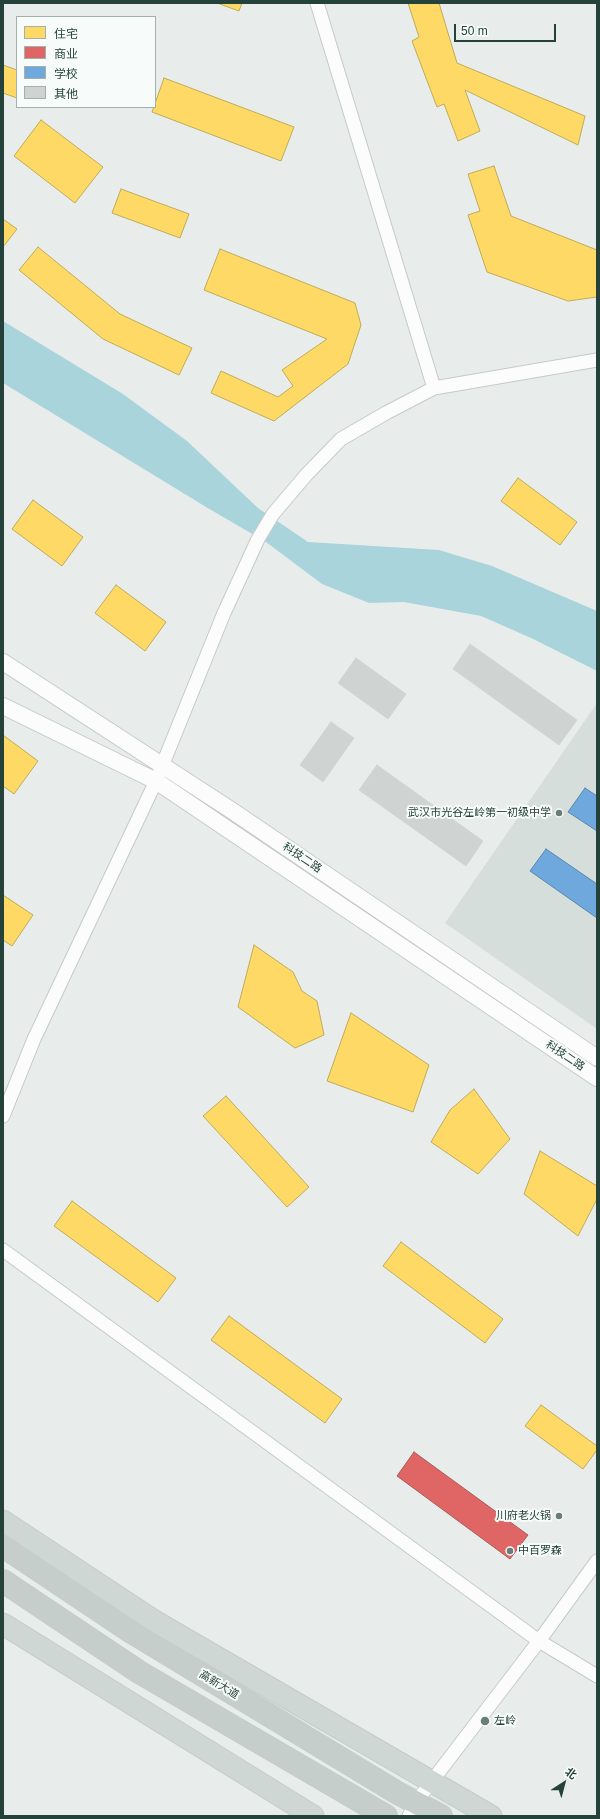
<!DOCTYPE html>
<meta charset="utf-8">
<style>
body{margin:0}
#map{position:relative;width:600px;height:1819px;overflow:hidden;background:#e8edeb;font-family:Arial,"Noto Sans SC",sans-serif}
canvas{display:block}
.frame{position:absolute;inset:0;border:4px solid #24423a;pointer-events:none}
.legend{position:absolute;left:16px;top:16px;width:140px;height:92px;box-sizing:border-box;background:#f7fbf9;border:1px solid #a3b1ad;margin:0;padding:5px 7px;list-style:none;font-size:12px;color:#24423a}
.legend li{display:flex;align-items:center;gap:8px;height:20px}
.legend b{width:20px;border:1px solid #a3b1ad}
.north{position:absolute;left:544px;top:1763px;width:40px;height:40px;-webkit-text-stroke:3px #f7fbf9;paint-order:stroke;rotate:36deg;font-size:11px;font-weight:700;line-height:16px;text-align:center;color:#24423a}
.north::after{content:'';display:block;margin:auto;width:14px;height:18px;background:#24423a;clip-path:polygon(50% 0,100% 100%,50% 72%,0 100%)}
.scale{position:absolute;left:454px;top:24px;width:102px;height:18px;box-sizing:border-box;border:2px solid #24423a;border-top:0;padding-left:5px;font-size:12px;line-height:14px;white-space:nowrap;color:#24423a;-webkit-text-stroke:3px #f7fbf9;paint-order:stroke}
</style>
<div id="map">
<canvas width="600" height="1819"></canvas>
<div class="frame"></div>
<ul class="legend">
<li><b style="height:11px;background:#ffd966"></b>住宅</li>
<li><b style="height:11px;background:#e06666"></b>商业</li>
<li><b style="height:11px;background:#6fa8dc"></b>学校</li>
<li><b style="height:11px;background:#cfd4d2"></b>其他</li>
</ul>
<div class="north">北</div>
<div class="scale">50 m</div>
</div>
<script>
const context = document.querySelector('canvas').getContext('2d');
context.lineJoin = 'round';
function fill(path, color) { context.fillStyle = color; context.fill(path, 'evenodd'); }
const poly = rows => new Path2D(rows.map(r => 'M' + r).join(''));
function stroke(path, color, width, dash) { context.strokeStyle = color; context.lineWidth = width; context.lineCap = dash ? 'butt' : 'round'; context.setLineDash(dash || []); context.stroke(path); }
function drawText(font, color, halo, rows, align = 'center') {
  context.font = font + ' Arial,"Noto Sans SC",sans-serif'; context.lineWidth = 4; context.setLineDash([]); context.textBaseline = 'middle'; context.strokeStyle = halo; context.fillStyle = color; for (const [text, x, y, turn = 0] of rows) {
    context.save(); context.translate(x, y); context.rotate((+turn || 0) * Math.PI / 180); context.textAlign = isNaN(turn) ? turn : align; if (halo) context.strokeText(text, 0, 0); context.fillText(text, 0, 0); context.restore();
  }
}
const built = poly([
 [597,703,597,1029,445,923]
]);
const water = poly([
 [3,321,123,394,187,441,258,508,308,542,439,550,492,566,597,611,597,671,531,638,481,616,404,602,369,603,322,584,266,542,206,507,3,383]
]);
const homes = poly([
 [217,3,242,3,239,11,217,3],
 [408,3,439,3,457,63,585,116,578,145,465,90,480,131,458,141,444,104,437,107,412,41,419,37,408,3],
 [3,65,17,70,17,98,3,93,3,65],
 [164,78,294,127,281,161,152,112,164,78],
 [41,120,103,167,75,203,14,156,41,120],
 [494,166,511,216,597,250,597,297,568,301,487,272,468,215,480,211,468,174,494,166],
 [121,189,189,214,180,238,112,213,121,189],
 [3,219,17,229,3,247,3,219],
 [38,247,120,314,192,348,179,375,103,339,19,270,38,247],
 [220,249,355,303,361,325,348,364,274,421,211,393,221,371,278,397,293,386,282,370,327,339,204,290,220,249],
 [518,478,577,522,560,545,501,501,518,478],
 [33,500,83,537,62,566,12,529,33,500],
 [116,585,166,622,145,651,95,613,116,585],
 [3,735,38,761,14,794,3,786,3,735],
 [3,895,33,915,12,946,3,940,3,895],
 [254,945,293,972,302,991,317,1001,324,1035,295,1048,238,1007,254,945],
 [351,1013,429,1065,413,1112,327,1081,351,1013],
 [474,1089,510,1139,478,1174,431,1142,450,1110,474,1089],
 [226,1096,309,1187,287,1207,203,1116,226,1096],
 [540,1151,597,1186,597,1199,578,1236,524,1194,540,1151],
 [72,1201,176,1278,158,1302,54,1226,72,1201],
 [401,1242,503,1319,485,1343,383,1266,401,1242],
 [229,1316,342,1399,325,1423,211,1340,229,1316],
 [541,1405,597,1446,597,1450,583,1469,525,1426,541,1405]
]);
const shops = poly([
 [414,1452,528,1535,510,1559,397,1476,414,1452]
]);
const schools = poly([
 [585,788,597,796,597,831,568,812,585,788],
 [546,849,597,884,597,918,530,871,546,849]
]);
const building = poly([
 [470,644,577,720,559,745,453,669,470,644],
 [356,658,406,694,388,719,338,683,356,658],
 [331,722,354,738,323,782,300,765,331,722],
 [377,765,483,841,466,866,359,790,377,765]
]);
const minor = poly([
 [317,3,434,388],
 [3,1116,34,1039,156,781,224,613,258,539,273,514,307,474,341,439,386,413,434,388,597,360],
 [3,1250,539,1641,597,1676],
 [409,1816,416,1802,539,1641,597,1561]
]);
const tertiary = poly([
 [3,662,231,810,597,1058],
 [3,706,156,781,597,1078]
]);
const primary = poly([
 [3,1521,156,1622,491,1816],
 [3,1624,313,1816]
]);
const trunk = poly([
 [3,1546,130,1631,396,1792,441,1816],
 [3,1581,139,1672,386,1816]
]);
const markers = [
 [559,813,4,"#697e78"],
 [559,1516,4,"#697e78"],
 [510,1551,4,"#697e78"],
 [485,1721,5,"#697e78"]
];
const poiNames = [
 ["武汉市光谷左岭第一初级中学",551,813],
 ["川府老火锅",551,1516],
 ["中百罗森",518,1551,"left"],
 ["左岭",494,1721,"left"]
];
const streetNames = [
 ["科技二路",302,858,34],
 ["科技二路",565,1056,34],
 ["高新大道",219,1685,31]
];
fill(built, '#d6dedb');
fill(water, '#a9d4db');
fill(homes, '#ffd966');
stroke(homes, '#bdac59', 1);
fill(shops, '#e06666');
stroke(shops, '#a85b59', 1);
fill(schools, '#6fa8dc');
stroke(schools, '#5889ab', 1);
fill(building, '#cfd4d2');
stroke(building, '#d1d6d4', 1);
stroke(minor, '#c5cac8', 15);
stroke(tertiary, '#c5cac8', 18);
stroke(primary, '#c3ccc9', 23);
stroke(trunk, '#c3ccc9', 24);
stroke(minor, '#fcfcfc', 13);
stroke(tertiary, '#fcfcfc', 16);
stroke(primary, '#cfd7d5', 21);
stroke(trunk, '#c6cecc', 22);
for (const [x, y, r, color] of markers) { const dot = new Path2D(); dot.arc(x, y, r, 0, 2 * Math.PI); context.fillStyle = color; context.fill(dot); stroke(dot, '#f7fbf9', 1.5); }
drawText('11px', '#24423a', '#f7fbf9', poiNames, 'right');
drawText('11px', '#24423a', '#f7fbf9', streetNames);
</script>
